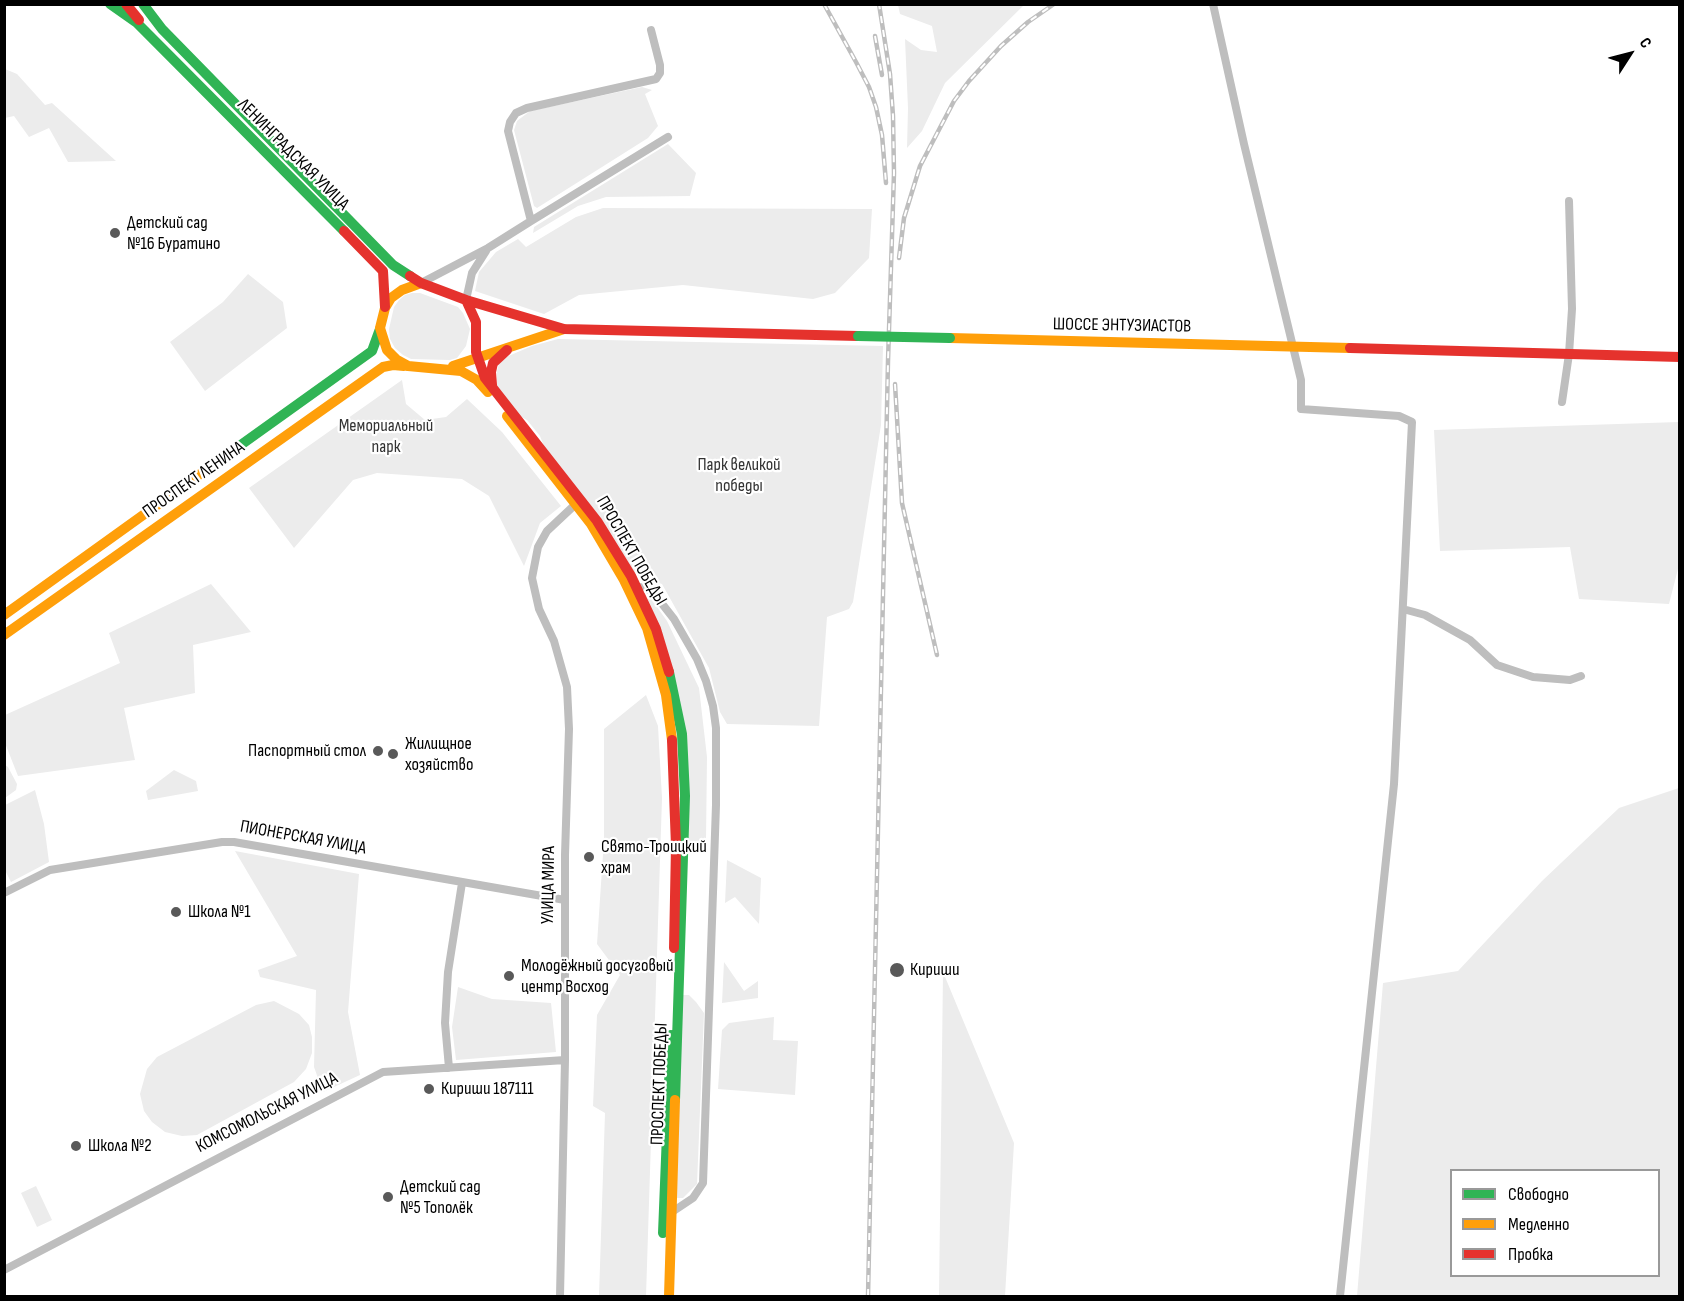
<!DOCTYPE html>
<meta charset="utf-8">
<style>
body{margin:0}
#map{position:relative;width:1684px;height:1301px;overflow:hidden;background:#fff;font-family:"Sofia Sans Condensed",sans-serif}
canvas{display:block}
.frame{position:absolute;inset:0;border:6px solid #000;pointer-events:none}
.legend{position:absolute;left:1450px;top:1169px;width:210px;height:108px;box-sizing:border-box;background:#fff;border:2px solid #999;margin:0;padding:8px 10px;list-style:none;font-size:18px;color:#000}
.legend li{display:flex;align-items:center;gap:12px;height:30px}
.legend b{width:30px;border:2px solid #999}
.north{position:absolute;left:1600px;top:24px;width:60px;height:60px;-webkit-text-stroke:4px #fff;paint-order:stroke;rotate:54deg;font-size:16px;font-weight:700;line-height:24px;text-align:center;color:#000}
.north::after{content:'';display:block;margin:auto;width:21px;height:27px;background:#000;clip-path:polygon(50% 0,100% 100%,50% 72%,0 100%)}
</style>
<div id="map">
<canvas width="1684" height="1301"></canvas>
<div class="frame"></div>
<ul class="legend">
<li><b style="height:8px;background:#30b455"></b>Свободно</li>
<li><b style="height:8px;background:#ff9f0a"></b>Медленно</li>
<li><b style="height:8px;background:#e5322d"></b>Пробка</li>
</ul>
<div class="north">С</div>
</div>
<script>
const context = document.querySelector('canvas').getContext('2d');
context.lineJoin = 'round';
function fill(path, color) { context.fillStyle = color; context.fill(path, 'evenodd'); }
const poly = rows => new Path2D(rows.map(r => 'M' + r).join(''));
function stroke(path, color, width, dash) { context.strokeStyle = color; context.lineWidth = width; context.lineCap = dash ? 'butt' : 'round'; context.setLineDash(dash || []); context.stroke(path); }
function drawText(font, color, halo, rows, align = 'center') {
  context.font = font + ' "Sofia Sans Condensed",sans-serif'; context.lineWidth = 4.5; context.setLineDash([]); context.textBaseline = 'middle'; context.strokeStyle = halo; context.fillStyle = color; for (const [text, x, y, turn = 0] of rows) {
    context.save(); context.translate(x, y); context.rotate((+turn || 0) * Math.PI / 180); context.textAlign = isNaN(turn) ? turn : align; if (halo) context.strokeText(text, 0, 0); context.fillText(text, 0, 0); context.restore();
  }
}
const green = poly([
 [898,5,1024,5,945,83,922,131,907,148,908,108,905,39,921,50,937,52,932,26,900,14],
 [5,69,17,74,45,105,52,103,116,161,68,162,49,128,29,137,14,116,5,118],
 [642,87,652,90,645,94,658,126,648,138,537,208,534,206,514,130,517,121,530,111],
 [668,144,696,173,690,196,606,197,578,206,533,233,534,227],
 [603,208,872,209,869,258,835,293,813,299,683,285,579,295,544,314,475,291,479,272,496,252,518,239,526,247,576,217],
 [248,274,283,302,287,328,205,391,170,342,223,302],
 [412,293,420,293,458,307,463,313,470,329,466,346,457,358,450,360,411,359,403,355,395,348,390,339,389,329,394,307,399,300,405,295],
 [558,339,883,346,881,425,853,602,849,609,827,617,819,726,727,724,720,712,709,668,662,584,639,576,631,569,544,446,540,436,527,420,518,415,497,387,497,371,499,364,506,357,532,346],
 [402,380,406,404,425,420,446,417,467,399,502,432,561,506,540,523,524,566,489,496,462,479,377,473,353,480,294,548,249,488],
 [1679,422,1680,561,1669,604,1579,599,1570,547,1440,551,1434,430],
 [211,584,251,632,193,645,195,693,124,708,135,760,18,776,5,743,5,715,120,663,109,633],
 [650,597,667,621,699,688,707,757,706,839,697,848,685,845,689,802,647,598],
 [646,695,658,726,662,798,646,1296,599,1296,605,1113,593,1106,597,1015,620,975,597,944,604,839,604,729],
 [5,765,8,767,17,784,16,790,5,798],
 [174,770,196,781,198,791,148,800,146,791],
 [1679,788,1679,1296,1357,1296,1383,983,1458,971,1542,881,1619,808],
 [1452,1170,1658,1170,1658,1276,1452,1276],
 [35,790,44,824,49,862,11,882,5,870,5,805],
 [235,851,359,874,348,1012,360,1075,323,1092,314,1067,316,990,260,977,258,970,297,956],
 [727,860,761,878,759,924,735,897,725,903],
 [724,962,744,991,758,981,758,998,722,1003],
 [943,972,1014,1143,1005,1296,939,1296],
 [458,987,492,999,551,1003,556,1052,456,1060,452,1027],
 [682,995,689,995,696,1002,704,1013,697,1184,683,1198,676,1198],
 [274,1001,299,1014,309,1025,312,1037,312,1053,306,1069,294,1082,197,1135,182,1136,165,1132,152,1122,144,1111,140,1094,147,1069,157,1057,256,1005],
 [774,1017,773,1040,798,1041,795,1095,718,1089,722,1030,729,1023],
 [36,1186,52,1220,37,1227,21,1193]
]);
const street = poly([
 [1213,4,1244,144,1301,380,1301,409,1399,416,1412,422,1394,784,1340,1296],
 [531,221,668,137],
 [421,283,488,248,531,221,508,131,510,122,516,113,527,108,656,79,660,73,660,65,651,30],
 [466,300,472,273,486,251],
 [1562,402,1569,354,1572,309,1569,201],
 [637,588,640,587,652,591,674,619,697,659,706,681,713,706,716,728,716,805,703,1183,693,1198,672,1212],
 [1403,609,1425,615,1470,640,1497,665,1533,677,1570,680,1581,676],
 [4,893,50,870,222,842,234,842,565,900],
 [449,1068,445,1023,448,972,462,883],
 [4,1270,383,1072,565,1060],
 [560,1296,565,1060,565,855,569,729,567,687,554,641,539,609,532,578,538,547,547,531,579,501]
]);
const fast = poly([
 [110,4,137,23,344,231],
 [143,4,162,29,393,265,410,276],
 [210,467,372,351,380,329],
 [669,672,682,734,685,796,675,1100],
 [663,1233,671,1035]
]);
const slow = poly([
 [421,283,402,290,391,298,385,308,380,328,387,350,397,360,408,366,461,371,477,380,488,392],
 [950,338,1350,348],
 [453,366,564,329],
 [507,416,591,524,624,580,647,628,666,695,672,740],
 [4,615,210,467],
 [4,635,383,367,393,365,404,366],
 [669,1296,675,1100]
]);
const jam = poly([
 [126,4,139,20],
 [344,231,383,271,385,307],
 [410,276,421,283,466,300,476,322,476,352,485,378,597,521,631,576,656,629,669,672],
 [466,300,564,329,858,336],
 [1350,348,1680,357],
 [492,385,491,372,493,363,507,350],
 [672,740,676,846,674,948]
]);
const rail = poly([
 [824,4,856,62,869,87,876,107,882,135,886,183],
 [875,36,882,75],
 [899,258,904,218,920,166,954,101,969,81,1001,46,1028,22,1054,4],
 [895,384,902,503,937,655],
 [868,1296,888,361,894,173,893,116,890,74,879,4]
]);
const fastBridge = poly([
 [858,336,950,338]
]);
const markers = [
 [115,233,6,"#595959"],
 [378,751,6,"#595959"],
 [393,754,6,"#595959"],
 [589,857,6,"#595959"],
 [176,912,6,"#595959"],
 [897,970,8,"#595959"],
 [509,976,6,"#595959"],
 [429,1089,6,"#595959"],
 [76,1146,6,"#595959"],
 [388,1197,6,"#595959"]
];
const streetNames = [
 ["ЛЕНИНГРАДСКАЯ УЛИЦА",293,155,45],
 ["ШОССЕ ЭНТУЗИАСТОВ",1122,326,1],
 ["ПРОСПЕКТ ЛЕНИНА",194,480,-35],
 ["ПРОСПЕКТ ПОБЕДЫ",631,551,60],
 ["ПИОНЕРСКАЯ УЛИЦА",303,838,10],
 ["УЛИЦА МИРА",549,885,-89],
 ["ПРОСПЕКТ ПОБЕДЫ",660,1084,-88],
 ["КОМСОМОЛЬСКАЯ УЛИЦА",267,1113,-27]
];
const poiNames = [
 ["Детский сад",127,223],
 ["№16 Буратино",127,244],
 ["Жилищное",405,744],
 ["хозяйство",405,765],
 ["Паспортный стол",366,751,"right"],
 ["Свято-Троицкий",601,847],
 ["храм",601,868],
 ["Школа №1",188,912],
 ["Молодёжный досуговый",521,966],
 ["центр Восход",521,987],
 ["Кириши",910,970],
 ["Кириши 187111",441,1089],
 ["Школа №2",88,1146],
 ["Детский сад",400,1187],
 ["№5 Тополёк",400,1208]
];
const parkNames = [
 ["Мемориальный",386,426],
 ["парк",386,447],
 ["Парк великой",739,465],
 ["победы",739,486]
];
fill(green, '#ececec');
stroke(street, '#bebebe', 8);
stroke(fast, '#30b455', 10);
stroke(slow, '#ff9f0a', 10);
stroke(jam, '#e5322d', 10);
stroke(rail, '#bebebe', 4.5);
stroke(rail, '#fff', 2, [7]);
stroke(fastBridge, '#30b455', 10);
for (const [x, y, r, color] of markers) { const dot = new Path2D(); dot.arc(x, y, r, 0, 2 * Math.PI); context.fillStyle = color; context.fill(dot); stroke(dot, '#fff', 2); }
drawText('18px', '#000', '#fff', streetNames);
drawText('18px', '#000', '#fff', poiNames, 'left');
drawText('18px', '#333', '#fff', parkNames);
</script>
